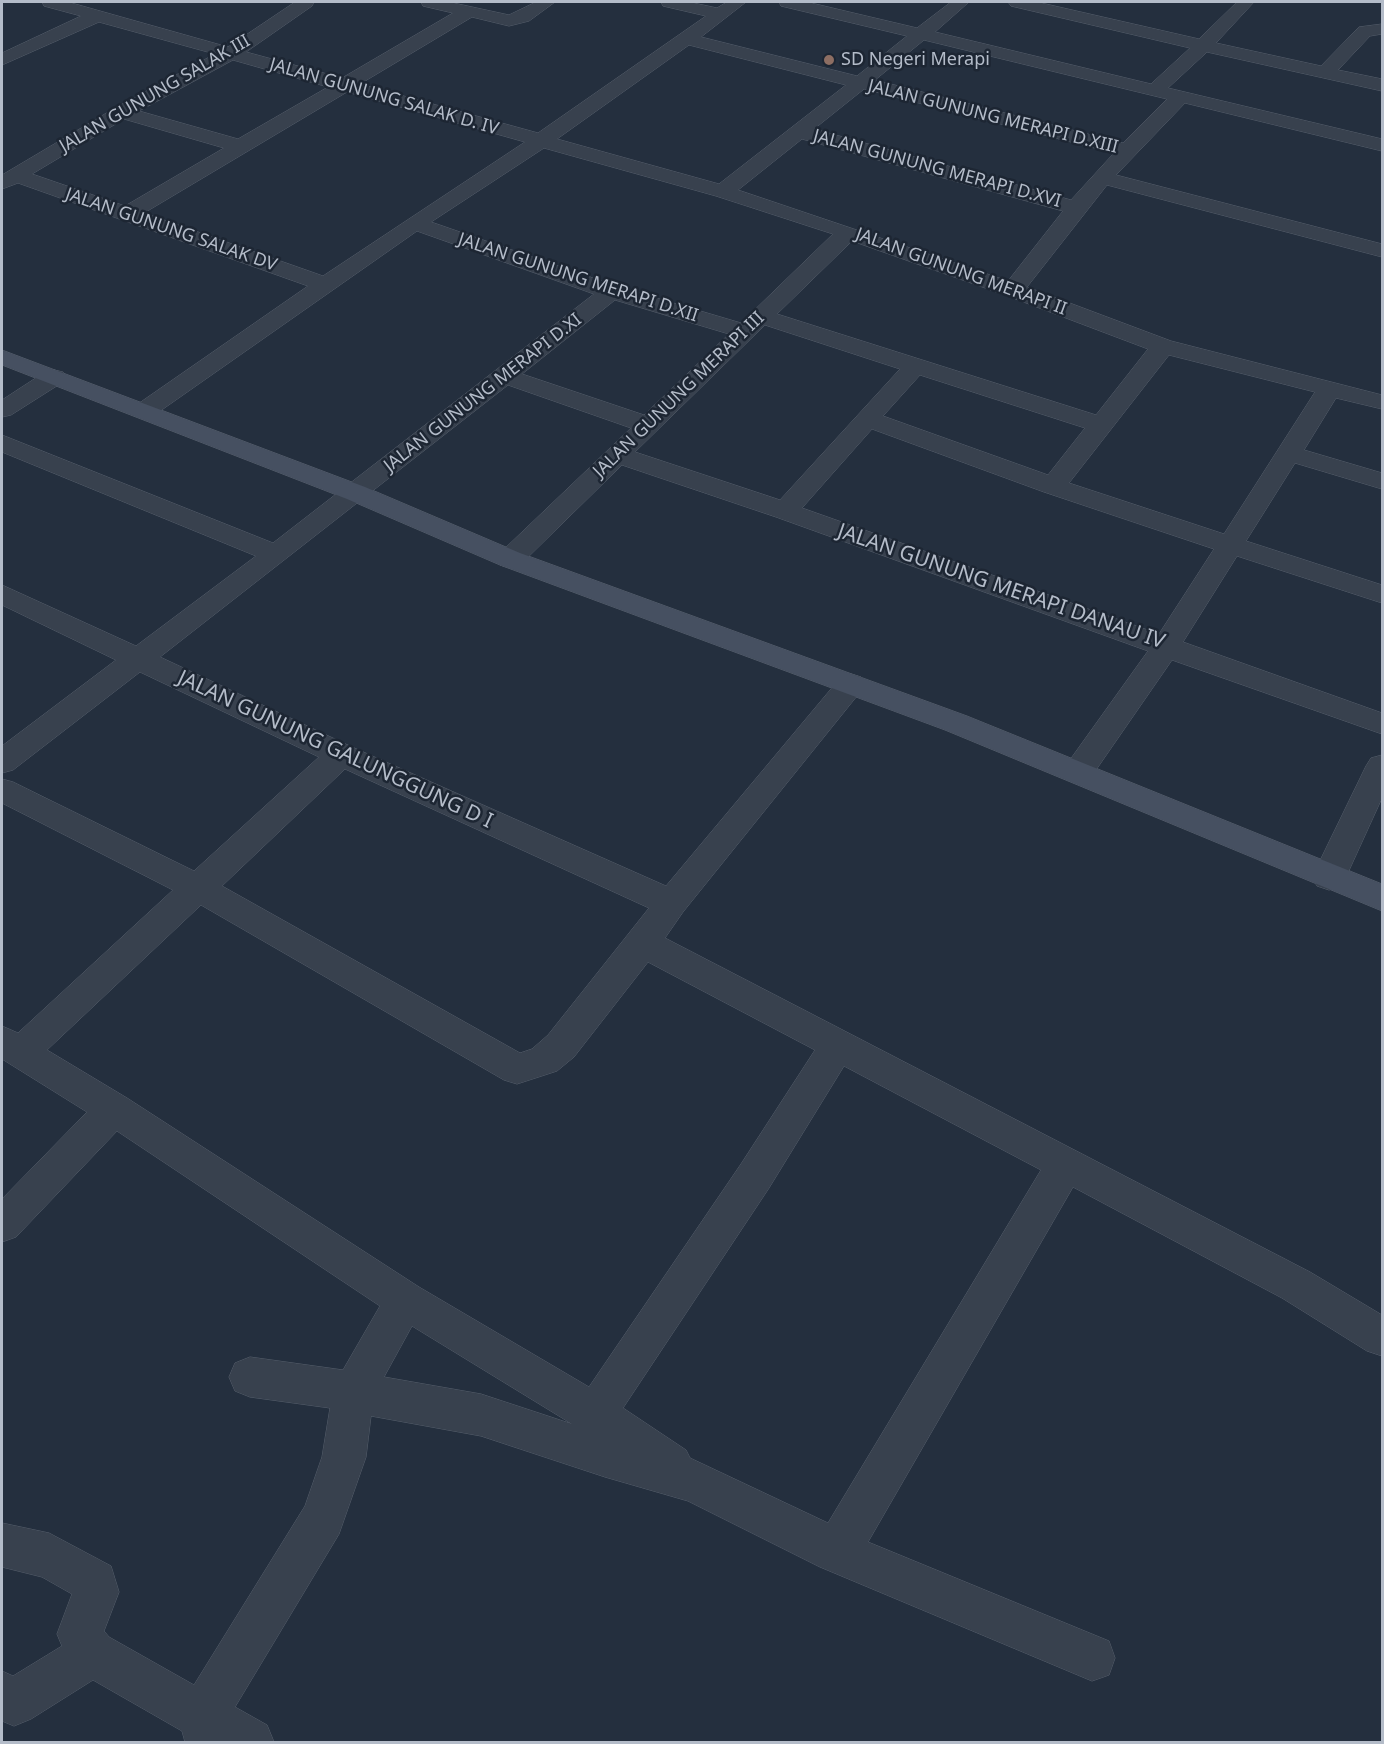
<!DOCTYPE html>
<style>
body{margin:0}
#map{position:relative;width:1384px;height:1744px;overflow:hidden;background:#242f3e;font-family:"Noto Sans",sans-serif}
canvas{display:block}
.frame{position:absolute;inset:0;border:3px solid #b4bcc9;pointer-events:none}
</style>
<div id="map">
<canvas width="1384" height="1744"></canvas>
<div class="frame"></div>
</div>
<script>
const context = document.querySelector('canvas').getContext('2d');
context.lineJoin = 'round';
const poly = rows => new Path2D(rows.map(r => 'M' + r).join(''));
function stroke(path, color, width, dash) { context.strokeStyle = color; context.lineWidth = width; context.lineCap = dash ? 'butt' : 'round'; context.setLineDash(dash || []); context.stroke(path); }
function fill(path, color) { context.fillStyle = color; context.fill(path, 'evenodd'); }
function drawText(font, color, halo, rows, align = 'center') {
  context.font = font + ' "Noto Sans",sans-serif'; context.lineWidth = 5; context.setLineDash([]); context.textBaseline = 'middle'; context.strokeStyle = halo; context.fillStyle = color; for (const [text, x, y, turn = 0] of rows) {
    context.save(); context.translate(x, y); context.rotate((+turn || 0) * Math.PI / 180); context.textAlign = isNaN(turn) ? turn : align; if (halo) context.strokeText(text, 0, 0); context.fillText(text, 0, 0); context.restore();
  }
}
const street = poly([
 [42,2,68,2,228,47,295,2,314,2,312,6,246,52,342,78,453,13,423,6,421,2,449,2,509,15,536,2,555,2,529,21,509,26,472,17,360,84,538,133,706,16,663,6,661,2,689,2,717,8,727,2,746,2,701,37,857,76,907,36,781,6,779,2,807,2,917,28,951,2,969,2,935,32,1151,84,1190,48,1011,6,1008,2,1037,2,1199,39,1237,2,1254,2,1216,43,1321,66,1359,27,1382,24,1382,34,1370,36,1338,70,1382,79,1382,91,1207,52,1168,88,1382,139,1382,151,1185,103,1116,175,1382,244,1382,257,1107,185,1027,287,1171,341,1382,395,1382,409,1336,398,1304,450,1382,473,1382,489,1295,463,1246,541,1382,585,1382,603,1237,556,1183,642,1382,713,1382,734,1172,660,1089,780,1078,783,1067,780,1062,772,1067,764,1148,651,776,517,622,465,520,565,510,568,500,565,496,559,500,553,631,428,508,385,160,657,352,747,666,886,841,677,851,674,861,677,866,684,861,691,683,912,665,938,1310,1272,1382,1315,1382,1356,1367,1351,1282,1298,1073,1187,868,1542,1109,1641,1115,1658,1109,1675,1092,1681,820,1567,688,1501,605,1477,481,1436,371,1416,366,1457,339,1534,235,1707,267,1725,274,1742,185,1742,182,1731,93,1680,31,1719,14,1726,2,1721,2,1671,13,1676,62,1646,57,1634,72,1594,42,1577,2,1567,2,1523,49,1533,111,1566,119,1592,104,1631,109,1637,194,1685,305,1506,322,1457,330,1408,250,1397,235,1391,229,1377,235,1363,250,1357,343,1370,380,1306,117,1131,16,1237,2,1242,2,1199,87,1112,2,1059,2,1026,18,1033,173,890,2,803,2,779,13,782,194,871,319,757,140,672,13,770,2,773,2,746,116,660,2,605,2,585,136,646,256,556,2,452,2,435,273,543,594,294,417,231,153,416,144,418,135,416,132,411,135,406,308,286,18,183,2,189,2,175,115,108,215,54,99,22,2,65,2,53,81,16,44,6,42,2],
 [924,40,1167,99,1123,143,875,80,924,40],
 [689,45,846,85,719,184,557,139,689,45],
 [233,60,328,87,238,139,139,111,233,60],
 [864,89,1114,153,1071,200,814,129,864,89],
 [347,92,525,142,323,276,144,213,347,92],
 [124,119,224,148,125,206,32,174,124,119],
 [802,139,1063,211,1008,281,738,190,802,139],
 [544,148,716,196,833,234,741,323,619,287,431,222,544,148],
 [852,241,1005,295,1148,349,1096,415,777,314,852,241],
 [615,300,729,334,644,415,522,374,615,300],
 [765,325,900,369,780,500,635,452,765,325],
 [1169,355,1315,392,1224,534,1069,483,1169,355],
 [920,375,1085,428,1048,475,883,416,920,375],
 [872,429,1044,492,1214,549,1159,634,802,508,872,429],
 [345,769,649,908,548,1035,532,1049,520,1053,222,886,345,769],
 [201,905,504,1080,517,1084,557,1071,574,1057,648,962,815,1050,741,1164,589,1387,419,1287,127,1098,47,1050,201,905],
 [844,1066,1041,1170,828,1523,690,1458,686,1450,623,1408,769,1188,844,1066],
 [412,1326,572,1424,481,1394,384,1377,412,1326],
 [54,370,63,372,66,377,63,382,11,415,2,417,2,400,45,372,54,370],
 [1382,755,1382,798,1346,877,1341,886,1329,890,1317,886,1312,877,1366,766,1371,758,1382,755]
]);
const secondary = poly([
 [2,350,365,487,520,553,967,716,1382,884,1382,911,945,730,500,565,347,499,2,365,2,350]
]);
const markers = [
 [829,60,6,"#8d6e63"]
];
const farPoinames = [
 ["SD Negeri Merapi",841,60]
];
const farStreetnames = [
 ["JALAN GUNUNG SALAK III",155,94,-30],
 ["JALAN GUNUNG SALAK D. IV",384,97,16],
 ["JALAN GUNUNG MERAPI D.XIII",993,117,14],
 ["JALAN GUNUNG MERAPI D.XVI",937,169,15],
 ["JALAN GUNUNG SALAK DV",171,230,19],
 ["JALAN GUNUNG MERAPI II",961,272,20],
 ["JALAN GUNUNG MERAPI D.XII",578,278,18],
 ["JALAN GUNUNG MERAPI D.XI",483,393,-38],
 ["JALAN GUNUNG MERAPI III",679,395,-44]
];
const streetNames = [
 ["JALAN GUNUNG MERAPI DANAU IV",1001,587,19],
 ["JALAN GUNUNG GALUNGGUNG D I",335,750,25]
];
stroke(street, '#565f6c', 1);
stroke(secondary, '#565f6c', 1);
fill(street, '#38414e');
fill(secondary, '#465061');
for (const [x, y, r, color] of markers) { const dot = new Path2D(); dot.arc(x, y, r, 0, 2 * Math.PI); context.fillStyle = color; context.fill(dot); stroke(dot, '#1d2633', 2); }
drawText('18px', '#b4bcc9', '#1d2633', farPoinames, 'left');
drawText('18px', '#b4bcc9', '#1d2633', farStreetnames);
drawText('21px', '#b4bcc9', '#1d2633', streetNames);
</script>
